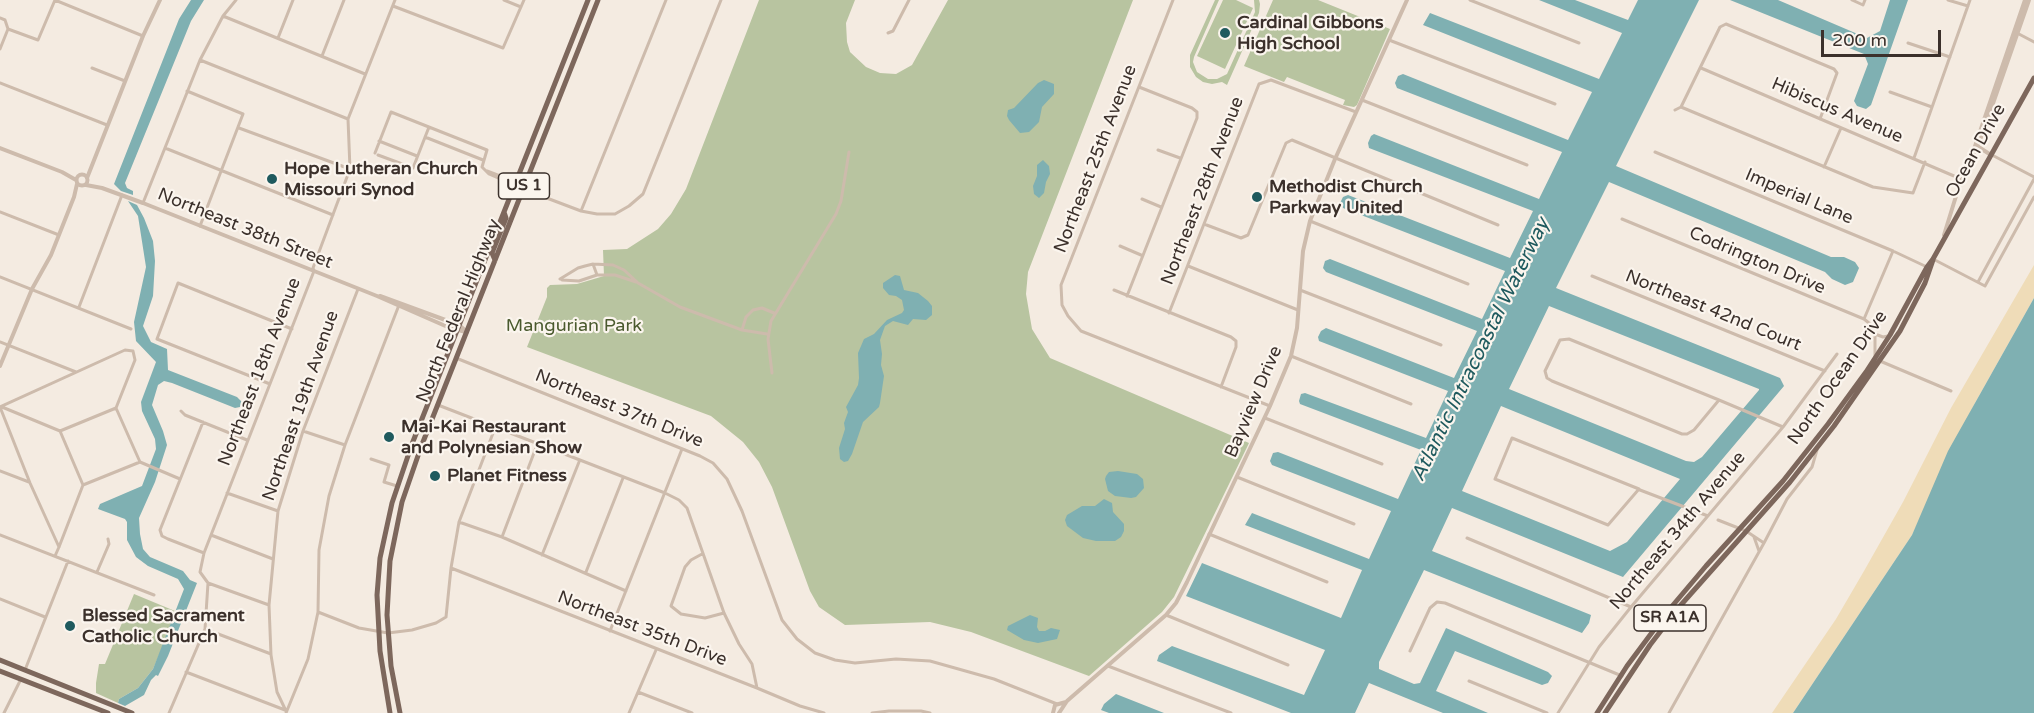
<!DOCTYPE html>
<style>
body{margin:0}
#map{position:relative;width:2034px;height:713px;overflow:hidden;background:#f4ebe1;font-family:"Varela Round",sans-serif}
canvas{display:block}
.scale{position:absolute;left:1821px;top:30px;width:120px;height:27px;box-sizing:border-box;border:3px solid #3b302b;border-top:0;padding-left:8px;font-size:18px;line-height:21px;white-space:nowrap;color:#3b302b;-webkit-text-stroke:4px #fbf5ee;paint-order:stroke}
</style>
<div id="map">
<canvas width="2034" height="713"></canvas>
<div class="scale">200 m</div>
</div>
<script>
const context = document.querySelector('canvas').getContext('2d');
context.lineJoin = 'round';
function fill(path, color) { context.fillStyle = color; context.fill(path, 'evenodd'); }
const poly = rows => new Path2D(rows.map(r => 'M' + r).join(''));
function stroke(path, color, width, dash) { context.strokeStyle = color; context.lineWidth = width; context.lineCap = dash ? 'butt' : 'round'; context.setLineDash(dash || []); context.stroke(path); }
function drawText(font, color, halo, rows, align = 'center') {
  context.font = font + ' "Varela Round",sans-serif'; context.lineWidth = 4.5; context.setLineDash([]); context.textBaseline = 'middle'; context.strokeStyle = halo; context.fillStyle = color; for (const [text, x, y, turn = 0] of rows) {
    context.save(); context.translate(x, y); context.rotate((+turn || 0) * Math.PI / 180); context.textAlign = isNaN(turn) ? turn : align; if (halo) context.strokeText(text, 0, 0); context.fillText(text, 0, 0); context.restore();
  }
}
const green = poly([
 [759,0,855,0,846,23,847,42,850,52,866,67,880,73,896,74,912,65,948,0,1133,0,1028,272,1026,294,1032,329,1050,358,1249,443,1174,597,1162,612,1089,676,971,632,930,622,845,625,819,607,810,591,772,487,759,462,743,442,711,416,527,347,547,297,547,288,550,285,577,284,604,276,603,250,627,249,658,229,671,214,686,189],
 [1215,0,1219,0,1194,57,1193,62,1197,72,1208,79,1217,79,1227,74,1255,12,1254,0,1259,0,1260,4,1259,13,1227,85,1222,82,1212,84,1203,82,1196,77,1190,67,1190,55],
 [1223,0,1236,0,1253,8,1225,69,1197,56],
 [1273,0,1318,0,1390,29,1357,105,1354,107,1343,105,1345,100,1287,77,1284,82,1244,66],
 [134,594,175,611,165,641,153,669,138,688,119,699,118,703,96,693,96,683,99,664,105,664]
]);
const sand = poly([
 [2034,265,2034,298,1975,403,1912,535,1793,713,1772,713,1836,619,1864,571,1903,502,1951,408]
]);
const water = poly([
 [191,0,204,0,191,21,125,183,127,188,133,191,133,195,121,191,114,184,179,19],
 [1539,0,1575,0,1628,20,1638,0,1699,0,1616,166,1831,257,1844,257,1855,262,1859,268,1853,282,1845,285,1832,279,1825,272,1609,182,1556,288,1780,378,1784,386,1623,577,1452,508,1432,551,1591,615,1589,623,1582,633,1424,570,1379,662,1379,669,1414,684,1420,683,1446,628,1548,672,1552,676,1548,683,1542,685,1455,651,1436,691,1488,713,1443,713,1369,683,1355,713,1291,713,1157,661,1159,655,1172,646,1304,695,1325,650,1186,596,1202,563,1341,618,1362,570,1245,525,1252,513,1369,559,1391,511,1272,465,1270,461,1273,453,1278,452,1398,499,1421,450,1300,404,1299,401,1301,394,1305,393,1426,438,1448,391,1319,341,1318,337,1321,331,1326,328,1454,378,1477,331,1326,272,1323,268,1325,261,1330,259,1482,319,1505,271,1343,208,1340,203,1343,197,1348,195,1510,258,1533,211,1369,148,1368,143,1371,136,1374,134,1539,199,1562,152,1397,88,1395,83,1398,76,1403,74,1568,140,1592,92,1423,25,1430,13,1599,79,1622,33],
 [1549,306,1759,389,1759,390,1702,457,1694,462,1686,461,1509,389],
 [1501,406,1680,479,1627,542,1610,551,1462,491],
 [1730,0,1778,0,1867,38,1880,31,1890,0,1908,0,1871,105,1866,109,1857,106,1854,101,1868,64,1864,54],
 [1044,80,1054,84,1054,94,1042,107,1039,122,1029,132,1020,133,1009,120,1007,116,1008,110,1014,108,1038,83],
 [1043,160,1049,166,1050,174,1046,182,1044,193,1039,198,1034,194,1033,186,1037,176,1037,165],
 [128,201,137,205,144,218,153,241,155,261,153,296,143,326,151,342,167,349,168,370,237,397,242,402,240,407,235,408,172,383,164,381,158,385,152,405,163,431,167,445,155,482,139,518,140,534,143,549,150,557,183,571,190,580,197,583,168,656,158,676,156,675,151,680,144,695,125,706,118,703,119,699,138,688,153,669,184,589,178,579,148,566,136,557,127,540,127,522,125,519,98,509,100,504,142,486,156,449,155,439,142,411,141,402,156,362,136,341,134,322,146,267,138,216],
 [895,275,900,276,904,290,918,293,928,301,932,306,932,315,926,320,913,319,908,325,893,321,885,326,880,340,882,354,881,365,884,376,880,403,879,407,863,422,852,454,848,461,844,462,840,459,839,448,845,429,844,423,848,412,846,407,858,385,859,378,858,353,864,339,874,334,887,320,902,313,904,310,902,300,896,296,889,295,883,288,883,283],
 [2034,298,2034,713,1793,713,1912,535,1948,451],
 [1118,471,1137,474,1143,479,1144,488,1136,497,1131,498,1115,496,1108,491,1105,479,1106,476,1109,472],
 [1104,499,1112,503,1113,512,1124,524,1124,531,1121,537,1115,541,1096,541,1083,538,1067,526,1065,520,1067,515,1082,506,1095,506],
 [1030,615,1038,618,1037,627,1039,631,1045,631,1051,628,1060,630,1057,639,1038,643,1024,640,1007,630,1008,626],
 [1116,694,1164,713,1109,713,1101,710,1104,704]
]);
const minor = poly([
 [55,0,143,36],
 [504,0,521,7],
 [1173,0,1061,285,1062,305,1068,316,1081,331,1270,406],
 [1470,0,1579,43],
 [1852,0,1863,5,1865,0],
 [1948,0,1968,6],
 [393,6,503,48,524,0],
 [223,16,365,74],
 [0,18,5,20,8,29,38,40,55,0],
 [888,33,893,31,909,0],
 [2017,33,2034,42],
 [278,38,293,0],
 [1389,40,1555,104],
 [1908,43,1950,57],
 [0,49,8,29],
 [322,56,344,0],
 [200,60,348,119],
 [92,68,125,81],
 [1701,68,1961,179],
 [0,83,107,125],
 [187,91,243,114,200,226],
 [1890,92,1932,107],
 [1362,100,1527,165],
 [1681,107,1720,27,1726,24,1834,69,1837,73,1820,119],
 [1675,110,1681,107,1873,187,1913,193,1925,162],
 [239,128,350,169],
 [425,137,483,160],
 [379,141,417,156],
 [165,148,333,215],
 [1158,150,1180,158],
 [1655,152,1893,251,1927,267],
 [375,153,391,112,487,150,482,167,489,174,514,185],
 [378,155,413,168,429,127],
 [1992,155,2034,177],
 [1914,158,1970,0],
 [1824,167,1841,128],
 [487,171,516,182],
 [523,189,581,211,597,214,615,214,629,206,643,194,721,0],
 [1142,199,1161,207],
 [143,203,200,60,223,16,236,0],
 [581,211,666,0],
 [0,212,59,235],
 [1622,219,1864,319,1869,323,1875,334,1875,358],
 [1310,221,1468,284],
 [1204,224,1241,238,1248,235,1286,143,1292,140,1498,225],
 [1120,246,1141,255],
 [1933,259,1985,286,2034,197],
 [593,264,597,275],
 [1188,266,1298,310],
 [1592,276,1825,371],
 [0,277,131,329],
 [560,279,578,268,585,266,593,264,613,265,624,270,638,283,680,307,742,330,767,334],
 [562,280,579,281,597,275,615,275,636,282],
 [1978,282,2034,179],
 [1114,290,1231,337,1236,341,1236,347,1221,387],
 [1300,290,1441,345],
 [1127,296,1197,118,1197,112,1192,108,1139,87],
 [79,307,122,195],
 [1169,313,1259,84,1271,80,1356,112],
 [1864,319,1893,251],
 [742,330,746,317,753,310,762,308,774,313],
 [1875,334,1883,337,1888,336],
 [0,342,76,372],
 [1291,356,1411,404],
 [456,358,700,456,713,463,727,479,742,511,782,620,797,639,815,653,835,660,855,663,896,659,930,661,994,679,1057,704],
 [1880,361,1951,391],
 [772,373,768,339,771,321,836,214,841,201,849,152],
 [270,384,157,339,178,283,292,329],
 [1719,400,1694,430,1687,434,1682,434,1552,381,1547,378,1545,371,1560,340,1569,339,1719,400,1783,427],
 [438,405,665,493,679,500,687,508,724,613,739,644,752,664,757,688],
 [2,407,60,431],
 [181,411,185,415,247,440],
 [1265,418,1382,464],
 [203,422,160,530,162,536,168,539,204,553],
 [303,431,345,445],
 [1512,438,1639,489,1608,525,1495,479,1512,438],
 [371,459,389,465,384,482,397,486],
 [140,462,180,479],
 [0,471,29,482],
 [1237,477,1354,524],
 [83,485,140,462,116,408],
 [1640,490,1708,516],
 [227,493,278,511],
 [1718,520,1746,531,1764,543],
 [459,522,502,537,626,591],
 [1209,534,1327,582],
 [0,535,154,595],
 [211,535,273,559],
 [502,537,537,445],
 [1754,537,1759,551],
 [1467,538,1631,607],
 [702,554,691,560,685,567,671,606,681,614,705,618,724,613],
 [542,555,579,462],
 [55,556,59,547,83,485,60,431,116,408,135,360,133,351,125,350,0,407,30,483,59,547],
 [451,568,757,688,800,706,824,713],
 [97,572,109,544,108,539],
 [586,572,623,478],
 [208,583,200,572,204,553,314,271,313,268,350,169,348,119,395,0],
 [208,583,269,605],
 [0,599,45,617],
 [318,612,359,628,388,633,412,630,436,623,446,617,451,568,459,522,495,428],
 [1166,615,1288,665],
 [205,629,271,654],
 [610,631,682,449],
 [1410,651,1430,608,1437,602,1445,603,1622,676],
 [1108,666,1231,713],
 [25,670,68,561],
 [186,672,285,710],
 [1469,681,1547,713],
 [638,692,692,713],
 [286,711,277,692,271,655,269,605,278,511,303,431,358,289],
 [4,713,21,679],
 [169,713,205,629,208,583],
 [286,713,308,659,318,612,319,550,329,496,345,445,399,305],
 [629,713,656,650],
 [872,713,889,711,921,711,930,713],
 [1558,713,1599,647,1631,607,1783,427,1837,354],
 [1669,713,1764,543,1787,499,1812,467,1817,450]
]);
const tertiary = poly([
 [1977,146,1991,155],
 [0,148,62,172,76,180],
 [1970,161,2025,0],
 '76.5 180a5.5 5.5 0 1 1 11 0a5.5 5.5 0 1 1-11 0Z',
 [87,178,143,36,160,0],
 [86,185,102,188,143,203,377,296,450,328,466,332],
 [1944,235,1961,180,1973,157,1983,132,2029,0],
 [380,296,459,325,467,332],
 [0,366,32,289,51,255,74,197,77,184],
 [1053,713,1055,705,1066,702],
 [1059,713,1067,701,1166,615,1176,603,1187,582,1270,406,1291,356,1297,328,1303,251,1310,221,1335,159,1407,0]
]);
const primary = poly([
 [495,260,492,253,506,218,504,212],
 [0,660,132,713],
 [0,671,108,713],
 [390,713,380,651,377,595,380,558,392,503,412,444,588,0],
 [400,713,391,666,387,615,390,561,402,502,421,447,598,0],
 [1597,713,1627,666,1668,611,1706,566,1783,481,1828,424,1866,372,1890,335,1927,267,1933,259,2034,78],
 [1605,713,1650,645,1680,606,1790,482,1834,426,1900,331,1925,283,1933,260]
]);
const markers = [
 [1225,33,6,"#1f5a5e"],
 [272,179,6,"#1f5a5e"],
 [1257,197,6,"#1f5a5e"],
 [389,437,6,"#1f5a5e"],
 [435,476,6,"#1f5a5e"],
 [70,626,6,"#1f5a5e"]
];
const shields = [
 [524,186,51],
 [1670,618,72]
];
const shieldNames = [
 ["US 1",524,186],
 ["SR A1A",1670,618]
];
const poiNames = [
 ["Cardinal Gibbons",1237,23],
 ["High School",1237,44],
 ["Hope Lutheran Church",284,169],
 ["Missouri Synod",284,190],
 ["Methodist Church",1269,187],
 ["Parkway United",1269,208],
 ["Mai-Kai Restaurant",401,427],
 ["and Polynesian Show",401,448],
 ["Planet Fitness",447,476],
 ["Blessed Sacrament",82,616],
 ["Catholic Church",82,637]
];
const streetNames = [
 ["Hibiscus Avenue",1837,111,23],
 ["Ocean Drive",1976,151,-61],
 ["Northeast 25th Avenue",1096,159,-69],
 ["Northeast 28th Avenue",1203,191,-69],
 ["Imperial Lane",1799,197,23],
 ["Northeast 38th Street",245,229,22],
 ["Codrington Drive",1757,261,23],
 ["North Federal Highway",459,311,-68],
 ["Northeast 42nd Court",1713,311,22],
 ["Northeast 18th Avenue",260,372,-69],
 ["North Ocean Drive",1838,378,-55],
 ["Bayview Drive",1254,402,-67],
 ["Northeast 19th Avenue",301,406,-71],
 ["Northeast 37th Drive",619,409,22],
 ["Northeast 34th Avenue",1678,531,-50],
 ["Northeast 35th Drive",642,629,21]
];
const parkNames = [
 ["Mangurian Park",574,326]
];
const waterNames = [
 ["Atlantic Intracoastal Waterway",1481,350,-64]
];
fill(green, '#b8c4a0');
fill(sand, '#efdcb8');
fill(water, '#7fb0b2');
stroke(minor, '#cdbbac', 3);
stroke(tertiary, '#cdbbac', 4);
stroke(primary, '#7d675c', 5);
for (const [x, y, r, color] of markers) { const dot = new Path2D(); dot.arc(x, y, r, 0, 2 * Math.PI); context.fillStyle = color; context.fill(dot); stroke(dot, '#fbf5ee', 2); }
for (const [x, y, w] of shields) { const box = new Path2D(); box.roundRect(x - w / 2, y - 13, w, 26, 4.5); context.fillStyle = '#fbf5ee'; context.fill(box); stroke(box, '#3b302b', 1.5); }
drawText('bold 16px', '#3b302b', null, shieldNames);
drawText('bold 18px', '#3b302b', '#fbf5ee', poiNames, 'left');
drawText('18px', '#3b302b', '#fbf5ee', streetNames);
drawText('18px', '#4a5a2e', '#fbf5ee', parkNames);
drawText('italic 20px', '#1f5a5e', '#fbf5ee', waterNames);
</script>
